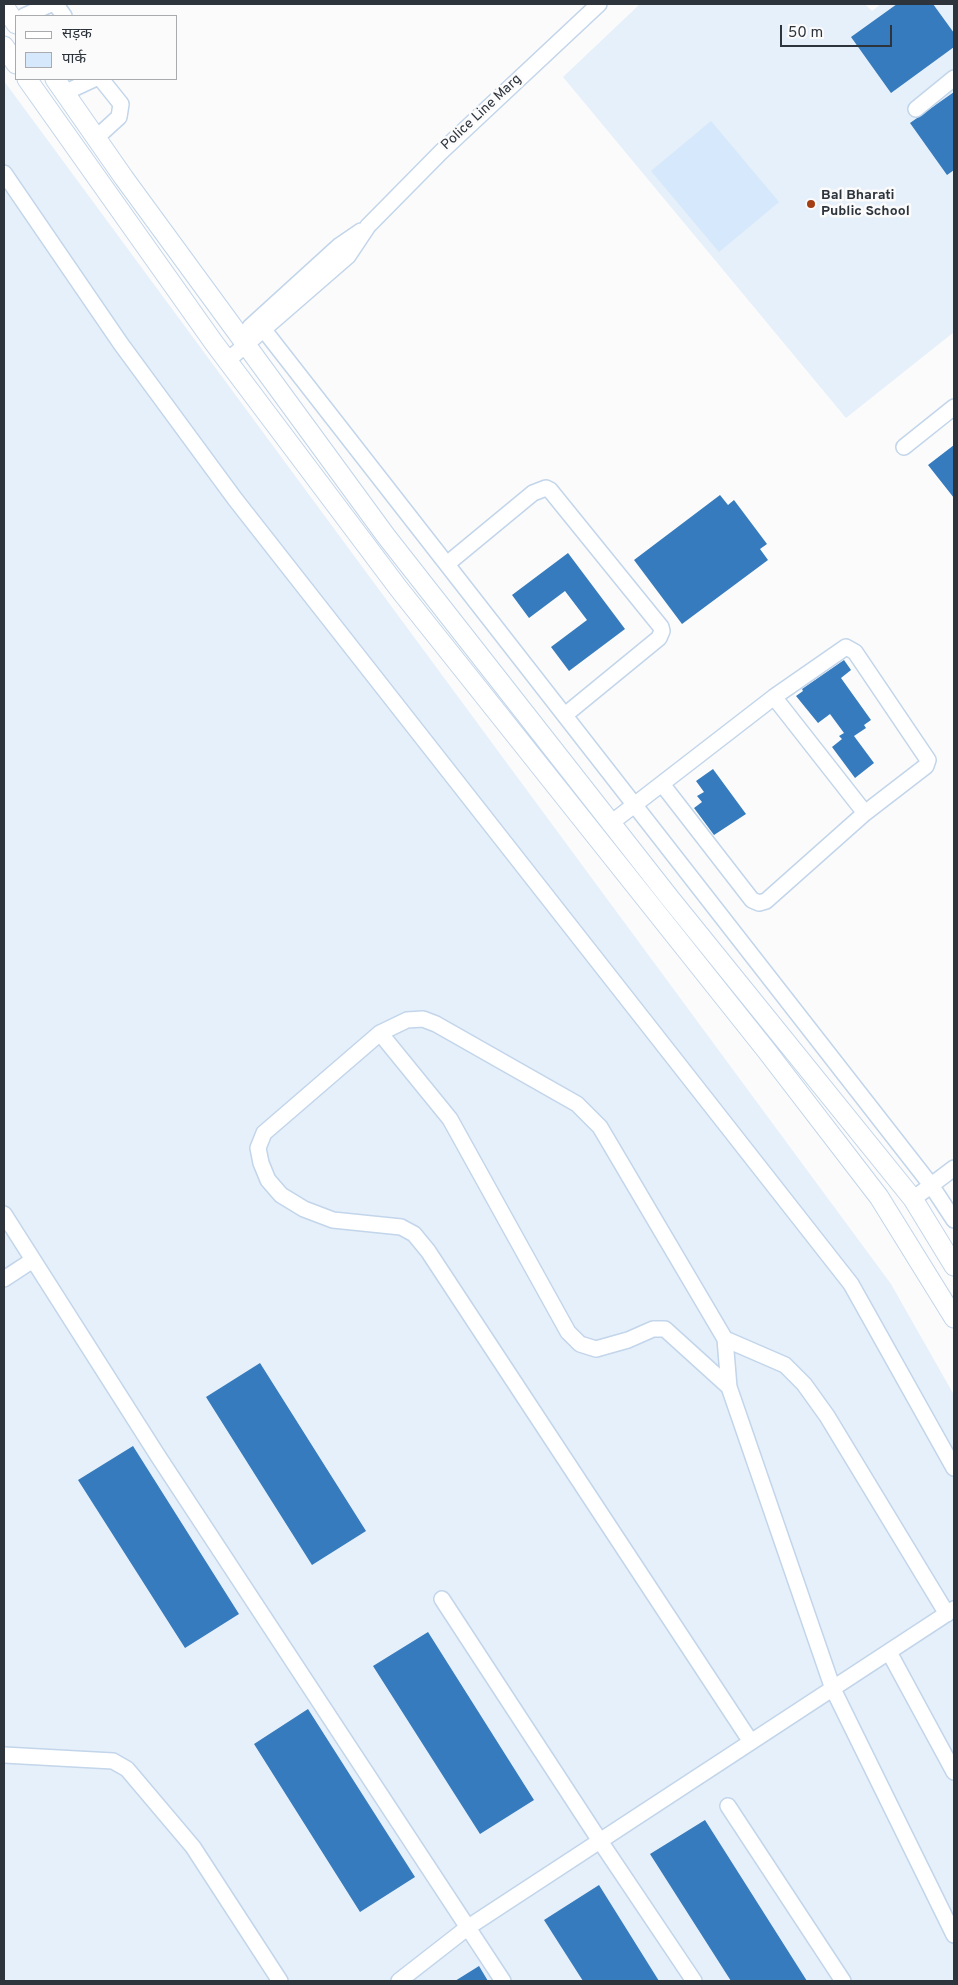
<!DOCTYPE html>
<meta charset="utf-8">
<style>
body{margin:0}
#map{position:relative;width:958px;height:1985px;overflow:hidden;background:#fbfbfb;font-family:Overpass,"Noto Sans Devanagari",sans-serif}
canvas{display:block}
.frame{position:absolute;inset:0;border:5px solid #2d343c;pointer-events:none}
.legend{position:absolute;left:15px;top:15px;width:162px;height:65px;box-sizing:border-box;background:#fbfbfb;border:1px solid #a9abaf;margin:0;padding:6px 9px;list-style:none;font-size:15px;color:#2d343c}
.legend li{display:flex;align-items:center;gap:10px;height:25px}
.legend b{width:25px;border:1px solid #a9abaf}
.scale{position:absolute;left:780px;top:25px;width:112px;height:22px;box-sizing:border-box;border:2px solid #2d343c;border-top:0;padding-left:6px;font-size:15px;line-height:18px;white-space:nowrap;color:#2d343c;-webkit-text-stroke:4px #fbfbfb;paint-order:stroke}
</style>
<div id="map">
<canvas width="958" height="1985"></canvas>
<div class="frame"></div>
<ul class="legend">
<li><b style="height:6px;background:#fff"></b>सड़क</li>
<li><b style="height:14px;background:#d6e8fb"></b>पार्क</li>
</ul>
<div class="scale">50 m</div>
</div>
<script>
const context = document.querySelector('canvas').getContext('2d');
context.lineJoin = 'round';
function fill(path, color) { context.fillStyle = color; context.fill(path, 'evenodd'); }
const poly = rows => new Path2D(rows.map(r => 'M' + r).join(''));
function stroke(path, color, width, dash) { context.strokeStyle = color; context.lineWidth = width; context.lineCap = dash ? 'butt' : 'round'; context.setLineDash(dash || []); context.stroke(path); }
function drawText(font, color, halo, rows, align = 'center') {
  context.font = font + ' Overpass,sans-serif'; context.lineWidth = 5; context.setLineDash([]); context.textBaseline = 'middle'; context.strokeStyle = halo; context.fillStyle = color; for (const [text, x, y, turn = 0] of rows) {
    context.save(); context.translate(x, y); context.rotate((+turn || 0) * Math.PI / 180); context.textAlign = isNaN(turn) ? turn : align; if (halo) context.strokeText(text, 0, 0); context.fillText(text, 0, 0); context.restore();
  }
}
const built = poly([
 [640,4,865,4,872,11,881,4,954,4,954,332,846,418,563,77],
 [4,81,891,1284,954,1395,954,1981,4,1981]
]);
const green = poly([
 [711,121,779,202,719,252,651,171]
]);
const building = poly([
 [897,4,933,4,954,33,954,47,891,93,851,37],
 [954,92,954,170,947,175,910,123],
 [954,445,954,498,928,465],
 [720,495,728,505,734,500,767,544,760,549,768,560,682,624,634,560],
 [568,553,625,629,569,671,551,647,587,620,565,591,529,618,512,595],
 [844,660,851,670,841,678,871,720,864,725,866,728,854,736,874,763,855,778,832,747,842,739,839,736,844,733,830,714,818,723,796,696,803,691,802,689],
 [713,769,746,814,714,835,694,808,702,802,697,796,704,792,696,781],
 [260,1363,366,1531,312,1565,206,1397],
 [133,1446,239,1614,185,1648,78,1480],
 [428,1632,534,1800,480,1834,373,1666],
 [308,1709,415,1877,360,1912,254,1744],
 [705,1820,807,1981,731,1981,650,1854],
 [599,1885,659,1981,583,1981,544,1920],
 [479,1966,488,1981,455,1981]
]);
const minor = poly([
 [24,16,51,4,57,6,64,16],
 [64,93,94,79],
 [916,109,954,78],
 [96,138,119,117,121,104,101,79],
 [4,173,121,344,235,499,851,1284,954,1468],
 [257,321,931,1185,954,1220],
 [250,327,339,246,361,231],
 [227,361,348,256,368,226,441,152,599,4],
 [904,447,954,407],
 [447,564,533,493,546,488,550,490,661,627,662,631,659,638,565,715],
 [774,697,865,813],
 [611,823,774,697,846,647,855,652,928,760,926,766,865,813,766,901,759,903,752,900,662,784],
 [380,1033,450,1119,568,1332,580,1344,596,1349,628,1340,653,1329,665,1329,729,1387],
 [913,1199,954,1168],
 [4,1214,158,1456,503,1981],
 [4,1279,33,1260],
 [725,1339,785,1365,804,1384,827,1416,947,1614],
 [442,1599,600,1841,694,1981],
 [889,1652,954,1772],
 [751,1742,428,1251,414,1234,401,1227,333,1220,304,1209,281,1195,268,1180,261,1163,258,1148,264,1133,380,1033,407,1020,423,1019,436,1024,577,1104,600,1127,725,1339,729,1387,833,1689,954,1935],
 [4,1755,113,1761,127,1769,193,1847,280,1981],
 [728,1806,843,1981],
 [399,1981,467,1928,954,1609]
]);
const major = poly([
 [4,6,16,24],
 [4,46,16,64],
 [27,79,214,343,399,589,766,1050,879,1197,954,1318],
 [55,79,124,178,386,536,669,897,913,1199,954,1266]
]);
const markers = [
 [811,204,5,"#a43e14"]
];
const streetNames = [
 ["Police Line Marg",482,113,-43]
];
const poiNames = [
 ["Bal Bharati",821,196],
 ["Public School",821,212]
];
fill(built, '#e6f0fa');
fill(green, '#d6e8fb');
fill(building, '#357bbd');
stroke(minor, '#c2d5ea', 18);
stroke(major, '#c2d5ea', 21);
stroke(minor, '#fff', 15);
stroke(major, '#fff', 19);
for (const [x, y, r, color] of markers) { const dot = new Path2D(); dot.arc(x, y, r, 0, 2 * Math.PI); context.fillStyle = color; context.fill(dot); stroke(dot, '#fbfbfb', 2); }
drawText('14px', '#2d343c', '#fbfbfb', streetNames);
drawText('bold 14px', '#2d343c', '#fbfbfb', poiNames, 'left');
</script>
